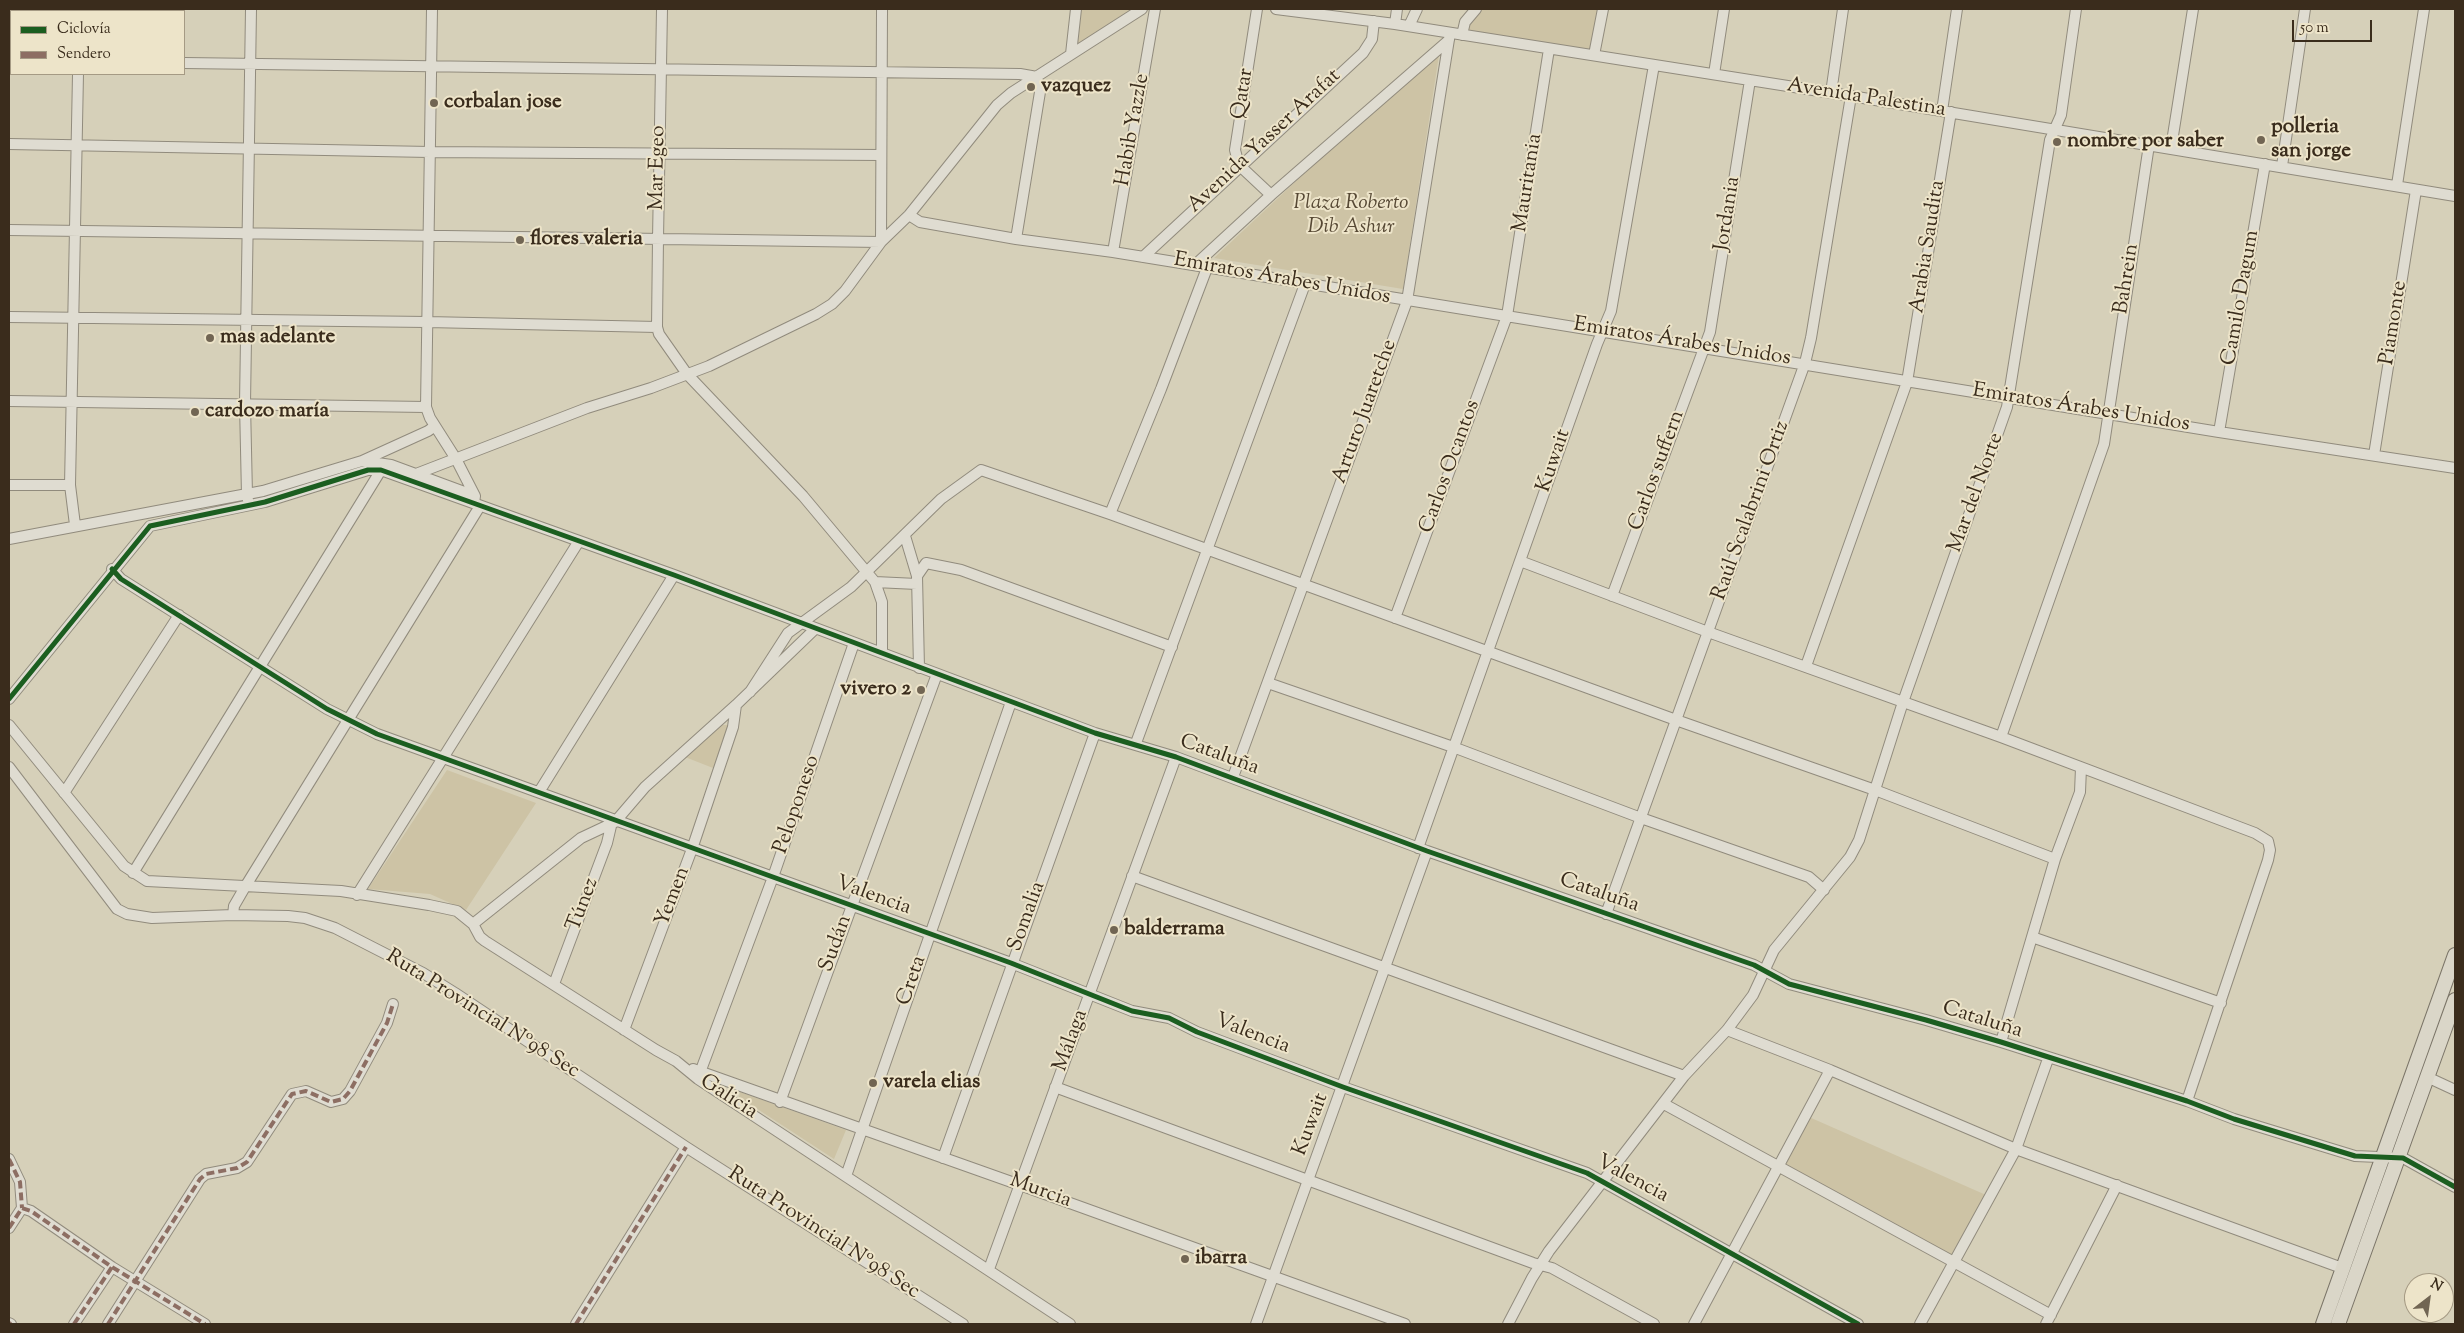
<!DOCTYPE html>
<meta charset="utf-8">
<style>
body{margin:0}
#map{position:relative;width:2464px;height:1333px;overflow:hidden;background:#d6d0b9;font-family:"Sorts Mill Goudy",serif}
canvas{display:block}
.frame{position:absolute;inset:0;border:10px solid #3a2c1c;pointer-events:none}
.legend{position:absolute;left:10px;top:10px;width:175px;height:65px;box-sizing:border-box;background:#ede4c9;border:1px solid #a59a84;margin:0;padding:6px 9px;list-style:none;font-size:15px;color:#3a2c1c}
.legend li{display:flex;align-items:center;gap:10px;height:25px}
.legend b{width:25px;border:1px solid #a59a84}
.north{position:absolute;left:2404px;top:1273px;width:50px;height:50px;box-sizing:border-box;background:#ede4c9;border:1px solid #a59a84;border-radius:50%;rotate:30deg;font-size:14px;font-weight:700;line-height:20px;text-align:center;color:#3a2c1c}
.north::after{content:'';display:block;margin:auto;width:18px;height:22px;background:#716553;clip-path:polygon(50% 0,100% 100%,50% 72%,0 100%)}
.scale{position:absolute;left:2292px;top:20px;width:80px;height:22px;box-sizing:border-box;border:2px solid #3a2c1c;border-top:0;padding-left:6px;font-size:15px;line-height:18px;white-space:nowrap;color:#3a2c1c;-webkit-text-stroke:4px #ede4c9;paint-order:stroke}
</style>
<div id="map">
<canvas width="2464" height="1333"></canvas>
<div class="frame"></div>
<ul class="legend">
<li><b style="height:6px;background:#1b5e20"></b>Ciclovía</li>
<li><b style="height:6px;background:#8d6e63"></b>Sendero</li>
</ul>
<div class="north">N</div>
<div class="scale">50 m</div>
</div>
<script>
const context = document.querySelector('canvas').getContext('2d');
context.lineJoin = 'round';
function fill(path, color) { context.fillStyle = color; context.fill(path, 'evenodd'); }
const poly = rows => new Path2D(rows.map(r => 'M' + r).join(''));
function stroke(path, color, width, dash) { context.strokeStyle = color; context.lineWidth = width; context.lineCap = dash ? 'butt' : 'round'; context.setLineDash(dash || []); context.stroke(path); }
function drawText(font, color, halo, rows, align = 'center') {
  context.font = font + ' "Sorts Mill Goudy",serif'; context.lineWidth = 4; context.setLineDash([]); context.textBaseline = 'middle'; context.strokeStyle = halo; context.fillStyle = color; for (const [text, x, y, turn = 0] of rows) {
    context.save(); context.translate(x, y); context.rotate((+turn || 0) * Math.PI / 180); context.textAlign = isNaN(turn) ? turn : align; if (halo) context.strokeText(text, 0, 0); context.fillText(text, 0, 0); context.restore();
  }
}
const green = poly([
 [1077,9,1140,9,1073,53],
 [1478,9,1598,9,1590,49,1464,34],
 [1439,55,1403,289,1214,258,1325,154],
 [722,725,729,725,713,768,685,757],
 [447,770,536,803,466,910,430,894,368,889],
 [740,1092,846,1130,834,1159,739,1097],
 [1809,1117,1986,1195,1954,1257,1783,1165]
]);
const minor = poly([
 [432,9,426,407,430,418,456,459,475,496,474,503],
 [662,9,658,239,657,327,659,334,687,374,803,496,875,582,882,602,882,653],
 [1257,9,1235,150,1239,165,1271,195],
 [1276,9,1395,24,1851,96,2455,196],
 [79,11,79,9],
 [1395,24,1397,9],
 [1409,26,1417,9],
 [1462,35,1465,22,1476,9],
 [1071,54,1076,9],
 [1594,55,1603,9],
 [9,61,11,61],
 [184,63,1020,74,1037,77,1040,92,1016,239],
 [1714,74,1724,9],
 [1831,93,1843,9],
 [1942,111,1957,9],
 [9,144,430,152,881,155],
 [2171,148,2193,9],
 [2282,166,2305,9],
 [2397,185,2424,9],
 [909,215,920,222,1016,239,1113,252,2219,432,2455,468],
 [9,230,881,242],
 [881,242,882,9],
 [1113,252,1155,9],
 [1143,257,1363,53,1372,39,1374,21],
 [1195,265,1271,195,1449,40],
 [9,317,427,322,657,327],
 [9,401,426,407],
 [2219,432,2265,164],
 [2374,455,2416,190],
 [364,461,391,465,475,496],
 [416,474,587,408,651,388,709,366,816,314,832,304,845,291,881,242,909,215,997,105,1011,93,1142,9],
 [9,485,70,485],
 [249,505,247,495,245,404,251,9],
 [1110,514,1161,389,1207,268],
 [75,525,70,485,78,74],
 [905,536,917,576],
 [9,539,263,491,362,461,428,431,435,426],
 [1520,561,1708,632,2001,737,2255,833,2268,841,2270,850,2268,860,2187,1101],
 [112,569,121,579,327,709,377,734,1011,963,1132,1011,1169,1018,1197,1032,1343,1087,1587,1173,1858,1324],
 [875,582,917,584],
 [1612,596,1710,332,1750,80],
 [1395,618,1507,316,1549,49],
 [1806,666,1907,382,1951,112],
 [919,668,917,576,926,563,961,570,1172,647],
 [1268,683,1453,747,1641,818,1809,877,1824,890],
 [750,692,788,633,851,587,941,499,981,470,1110,514,1676,720,1875,790,2055,859],
 [9,699,150,526,265,502,368,470,381,470,674,575,1095,733,1176,757,1427,851,1754,965,1789,984,1926,1020,2001,1042,2187,1101,2234,1119,2355,1156,2403,1158,2455,1187],
 [9,725,124,866,147,881,341,891,429,905,457,911,473,924,480,937,485,941,656,1050,676,1061,698,1079,1070,1324],
 [2001,737,2104,444,2149,145],
 [1136,743,1305,284],
 [9,767,117,909,127,914,152,918,233,915,288,916,305,918,335,928,423,973,455,993,686,1147,963,1324],
 [1233,777,1407,301,1450,33],
 [539,792,674,575],
 [64,793,179,615],
 [1418,848,1597,344,1611,311,1654,65],
 [133,873,381,470],
 [1132,876,1684,1076],
 [357,895,579,541],
 [1606,914,1805,363,1811,338,1851,96],
 [233,915,234,906,245,887,480,506],
 [473,924,581,838,615,822,645,787,736,705,815,629],
 [2032,937,2221,1003],
 [554,984,607,843,611,826],
 [624,1030,692,849,733,727,736,705],
 [1727,1030,1830,1070,2016,1149,2342,1268],
 [2001,1042,2055,859,2080,792,2081,768],
 [693,1069,1020,1185,1405,1324],
 [2427,1077,2455,1090],
 [698,1078,773,877,854,643],
 [1055,1087,1533,1263,1552,1268,1654,1324],
 [780,1102,937,674],
 [1664,1104,2051,1315],
 [943,1158,1095,733],
 [9,1159,20,1182,22,1208],
 [846,1176,1011,702],
 [9,1228,22,1208,31,1211,112,1267,205,1324],
 [989,1269,1176,757],
 [9,1323,11,1324],
 [74,1324,112,1267],
 [108,1324,200,1179,206,1174,237,1168,247,1162,292,1094,306,1091,331,1102,343,1099,350,1091,387,1023,393,1004],
 [576,1324,686,1147],
 [1256,1324,1427,851],
 [1508,1324,1532,1278,1549,1251,1684,1076,1727,1030,1753,995,1774,950,1850,857,1859,840,1903,702,2007,407,2050,140,2061,115,2076,9],
 [1694,1324,1830,1070],
 [1920,1324,2016,1149,2048,1059],
 [2046,1324,2117,1185]
]);
const major = poly([
 [2323,1324,2455,955],
 [2338,1324,2455,1000]
]);
const quiet = poly([
 [9,1159,20,1182,22,1208],
 [9,1228,22,1208,31,1211,112,1267,205,1324],
 [9,1323,11,1324],
 [74,1324,112,1267],
 [108,1324,200,1179,206,1174,237,1168,247,1162,292,1094,306,1091,331,1102,343,1099,350,1091,387,1023,393,1004],
 [576,1324,686,1147]
]);
const cycleway = poly([
 [112,569,121,579,327,709,377,734,1011,963,1132,1011,1169,1018,1197,1032,1343,1087,1587,1173,1858,1324],
 [9,699,150,526,265,502,368,470,381,470,674,575,1095,733,1176,757,1427,851,1754,965,1789,984,1926,1020,2001,1042,2187,1101,2234,1119,2355,1156,2403,1158,2455,1187]
]);
const markers = [
 [1031,87,5,"#716553"],
 [434,103,5,"#716553"],
 [2261,140,5,"#716553"],
 [2057,142,5,"#716553"],
 [520,240,5,"#716553"],
 [210,338,5,"#716553"],
 [195,412,5,"#716553"],
 [921,690,5,"#716553"],
 [1114,930,5,"#716553"],
 [873,1083,5,"#716553"],
 [1185,1259,5,"#716553"]
];
const poiNames = [
 ["vazquez",1041,87],
 ["corbalan jose",444,103],
 ["polleria",2271,128],
 ["san jorge",2271,152],
 ["nombre por saber",2067,142],
 ["flores valeria",530,240],
 ["mas adelante",220,338],
 ["cardozo maría",205,412],
 ["vivero 2",911,690,"right"],
 ["balderrama",1124,930],
 ["varela elias",883,1083],
 ["ibarra",1195,1259]
];
const streetNames = [
 ["Qatar",1244,94,-81],
 ["Avenida Palestina",1866,99,9],
 ["Habib Yazzle",1134,130,-80],
 ["Avenida Yasser Arafat",1265,142,-43],
 ["Mar Egeo",659,168,-89],
 ["Mauritania",1529,183,-81],
 ["Jordania",1729,214,-81],
 ["Arabia Saudita",1929,247,-81],
 ["Bahrein",2128,279,-81],
 ["Emiratos Árabes Unidos",1282,280,10],
 ["Camilo Dagum",2242,298,-80],
 ["Piamonte",2395,323,-81],
 ["Emiratos Árabes Unidos",1682,343,9],
 ["Emiratos Árabes Unidos",2081,409,9],
 ["Arturo Juaretche",1366,412,-70],
 ["Kuwait",1555,461,-71],
 ["Carlos Ocantos",1451,467,-70],
 ["Carlos suffern",1658,471,-70],
 ["Mar del Norte",1977,493,-70],
 ["Raúl Scalabrini Ortiz",1752,511,-70],
 ["Cataluña",1219,756,20],
 ["Peloponeso",798,805,-71],
 ["Cataluña",1599,894,19],
 ["Yemen",674,897,-69],
 ["Valencia",873,897,20],
 ["Túnez",584,905,-69],
 ["Somalia",1028,917,-70],
 ["Sudán",837,944,-70],
 ["Creta",913,981,-71],
 ["Ruta Provincial Nº98 Sec",482,1015,32],
 ["Cataluña",1982,1021,17],
 ["Valencia",1252,1035,21],
 ["Málaga",1072,1041,-70],
 ["Galicia",728,1098,33],
 ["Kuwait",1312,1125,-69],
 ["Valencia",1632,1180,28],
 ["Murcia",1040,1192,20],
 ["Ruta Provincial Nº98 Sec",823,1234,33]
];
const parkNames = [
 ["Plaza Roberto",1351,204],
 ["Dib Ashur",1351,228]
];
fill(green, '#cdc3a5');
stroke(minor, '#918b7d', 12);
stroke(major, '#7b7568', 16);
stroke(minor, '#dfdcd1', 10);
stroke(major, '#dad6c8', 14);
stroke(quiet, '#8d6e63', 4, [8, 4]);
stroke(cycleway, '#1b5e20', 5);
for (const [x, y, r, color] of markers) { const dot = new Path2D(); dot.arc(x, y, r, 0, 2 * Math.PI); context.fillStyle = color; context.fill(dot); stroke(dot, '#ede4c9', 2); }
drawText('bold 21px', '#3a2c1c', '#ede4c9', poiNames, 'left');
drawText('21px', '#3a2c1c', '#ede4c9', streetNames);
drawText('italic 21px', '#564834', '#ede4c9', parkNames);
</script>
